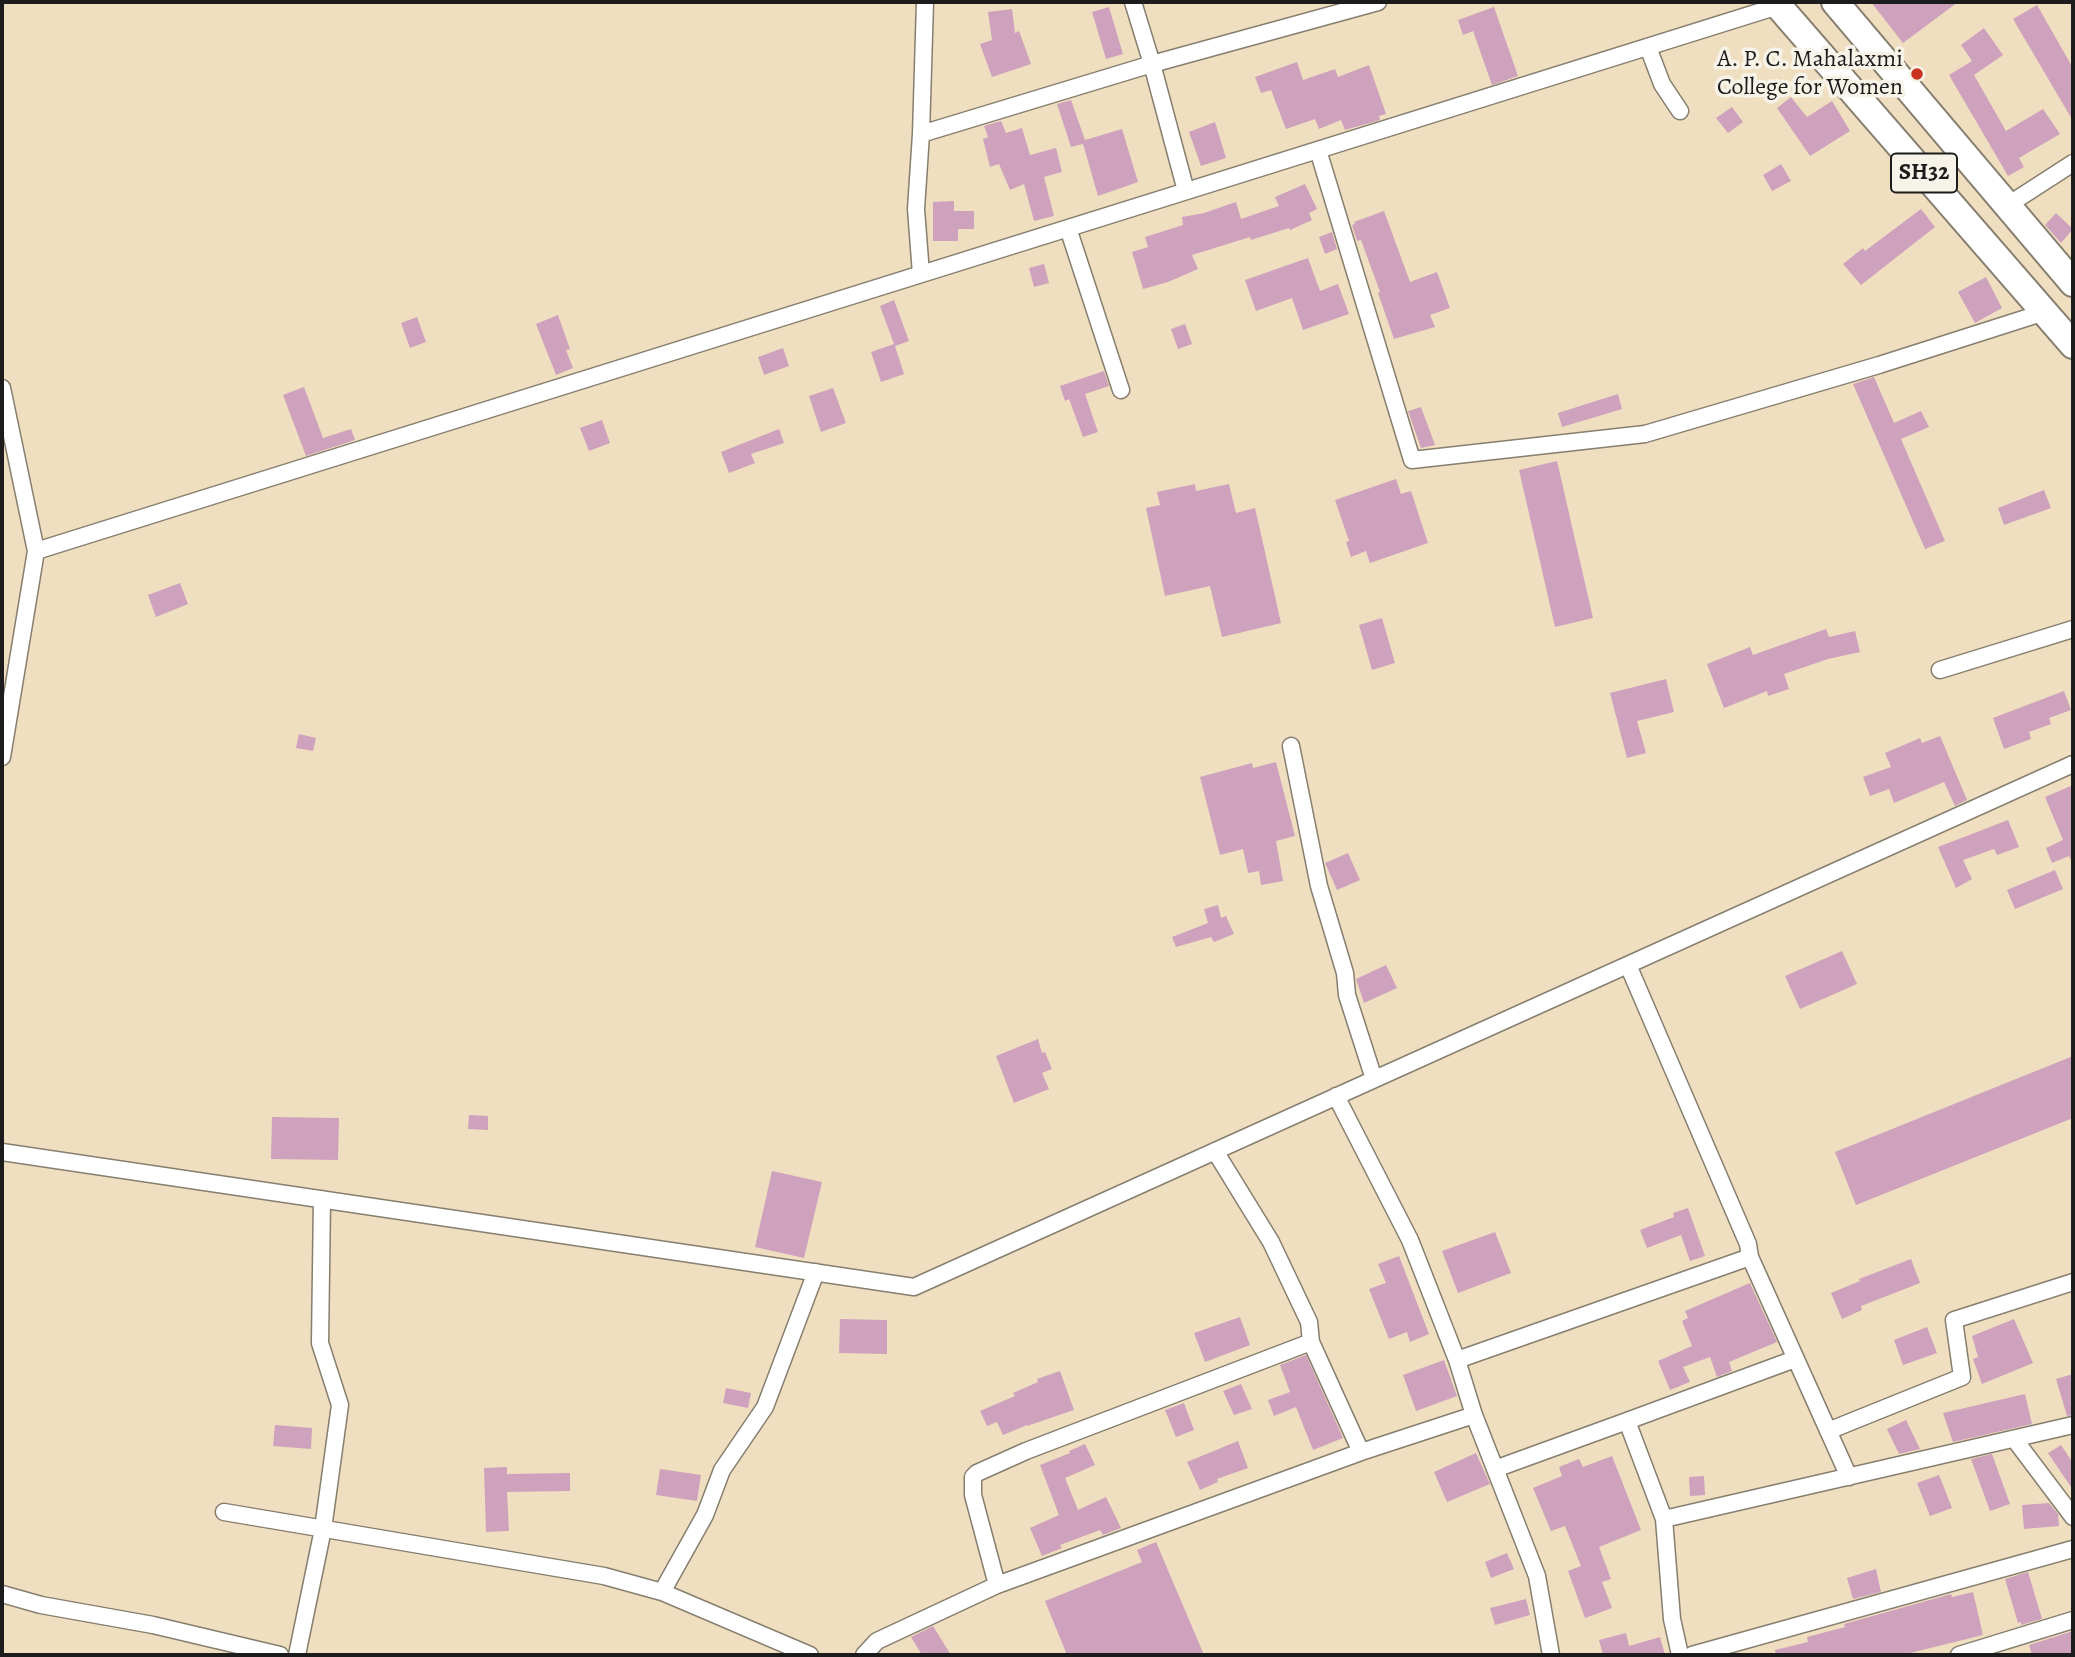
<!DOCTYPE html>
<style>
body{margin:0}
#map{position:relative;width:2075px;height:1657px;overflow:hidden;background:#efdfc0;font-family:Alegreya,serif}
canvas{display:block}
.frame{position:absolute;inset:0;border:4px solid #1c1c1c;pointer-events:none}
</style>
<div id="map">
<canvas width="2075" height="1657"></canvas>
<div class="frame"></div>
</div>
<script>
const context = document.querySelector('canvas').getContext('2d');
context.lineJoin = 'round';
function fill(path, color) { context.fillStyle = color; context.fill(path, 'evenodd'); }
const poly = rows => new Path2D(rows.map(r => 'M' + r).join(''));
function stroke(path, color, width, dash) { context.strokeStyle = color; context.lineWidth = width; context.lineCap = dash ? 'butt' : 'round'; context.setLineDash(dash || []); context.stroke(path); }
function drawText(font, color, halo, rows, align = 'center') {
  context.font = font + ' Alegreya,serif'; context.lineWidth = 7; context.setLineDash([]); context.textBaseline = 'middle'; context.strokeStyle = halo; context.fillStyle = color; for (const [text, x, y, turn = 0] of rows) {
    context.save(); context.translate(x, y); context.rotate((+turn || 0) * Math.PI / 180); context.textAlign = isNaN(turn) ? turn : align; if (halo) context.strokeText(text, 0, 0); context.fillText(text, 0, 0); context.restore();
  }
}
const building = poly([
 [1871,2,1958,2,1903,43],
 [2037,5,2073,68,2073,121,2013,19],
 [1109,7,1123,54,1106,59,1092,12],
 [1494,7,1518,76,1492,85,1473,31,1463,35,1458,20],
 [1012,9,1015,33,1019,31,1031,64,992,77,980,44,992,40,988,12],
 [1984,28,2003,55,1974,75,2006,131,2043,109,2060,134,2019,158,2024,167,2008,176,1949,75,1972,61,1961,45],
 [1297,62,1303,80,1335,69,1338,77,1369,65,1386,114,1379,116,1380,120,1345,130,1341,120,1319,129,1315,119,1286,129,1271,90,1261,93,1255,77],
 [1791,97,1807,117,1832,101,1850,131,1810,156,1777,108],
 [1071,100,1085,140,1122,129,1138,182,1098,196,1083,144,1071,147,1057,104],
 [1732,107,1743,122,1728,133,1716,118],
 [1001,121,1006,133,1022,128,1030,155,1056,148,1062,172,1044,177,1054,216,1034,221,1024,184,1010,190,999,164,990,167,983,139,988,137,984,126],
 [1215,122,1226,158,1201,166,1189,132],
 [1781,164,1791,181,1772,191,1763,175],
 [1305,184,1317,209,1309,213,1312,220,1290,230,1289,228,1251,240,1250,237,1192,255,1198,269,1168,282,1143,289,1132,252,1148,247,1145,237,1183,225,1182,217,1204,213,1236,202,1241,219,1279,206,1275,197],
 [954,201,954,211,974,211,974,229,958,229,958,241,933,241,933,202],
 [1921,209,1935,227,1861,285,1843,264,1863,248,1865,251],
 [1384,211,1410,282,1437,272,1450,308,1430,315,1435,327,1394,339,1378,293,1380,292,1361,240,1357,241,1352,225,1355,224,1354,222],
 [2056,213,2073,229,2061,243,2045,225],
 [1332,232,1337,249,1325,254,1319,237],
 [1308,258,1320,291,1338,284,1349,314,1303,330,1292,298,1256,311,1245,280],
 [1044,264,1049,283,1034,287,1029,268],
 [1986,277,2002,308,1975,323,1958,292],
 [894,300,909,341,895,346,904,374,881,382,871,352,894,344,880,306],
 [558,315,570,349,566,350,573,368,556,375,536,324],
 [417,317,426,342,410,348,401,323],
 [1185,324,1192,344,1178,349,1171,329],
 [783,348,789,366,764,375,758,357],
 [1104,371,1109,386,1085,394,1098,432,1083,437,1069,399,1065,401,1060,386],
 [1874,377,1894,423,1921,411,1929,427,1901,439,1945,541,1925,549,1853,384],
 [304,387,323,438,351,429,355,440,306,456,283,395],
 [833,388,846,423,821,432,809,396],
 [1618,394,1622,409,1562,427,1558,413],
 [1421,407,1435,445,1421,448,1408,411],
 [602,420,610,443,589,451,580,428],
 [779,429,784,443,751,454,755,463,729,473,721,452],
 [1557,461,1593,618,1555,627,1519,470],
 [1396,479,1401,494,1411,491,1428,543,1370,563,1366,551,1351,557,1346,542,1349,541,1335,500],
 [1195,484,1196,491,1229,484,1236,513,1255,508,1281,623,1222,637,1210,586,1165,596,1146,508,1160,505,1157,492],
 [2044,490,2051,508,2004,525,1998,508],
 [180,583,188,604,156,617,148,595],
 [1382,618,1395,663,1372,670,1359,625],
 [1826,629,1829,637,1855,631,1860,652,1828,659,1784,674,1789,689,1768,696,1767,691,1724,708,1707,664,1750,647,1753,655],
 [1666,679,1674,712,1637,721,1646,753,1627,758,1610,693],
 [2064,691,2071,710,2049,718,2051,724,2029,732,2031,739,2004,749,1993,718],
 [299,734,316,738,313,751,296,748],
 [1940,736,1967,800,1955,806,1944,782,1894,803,1889,789,1870,796,1863,777,1891,767,1885,753,1920,738,1922,743],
 [1276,762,1295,836,1276,841,1283,881,1261,885,1259,871,1248,873,1243,849,1220,855,1200,777,1252,763,1253,768],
 [2073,785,2073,865,2069,856,2052,863,2046,848,2063,840,2045,797],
 [2008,820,2019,847,1997,855,1994,849,1963,860,1972,879,1956,888,1938,847],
 [1348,853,1360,880,1337,890,1325,863],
 [2055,870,2063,889,2015,909,2007,890],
 [1218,905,1221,918,1226,916,1234,934,1214,942,1211,937,1176,947,1172,937,1208,923,1204,909],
 [1842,951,1857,984,1800,1009,1785,976],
 [1386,965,1397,988,1364,1003,1356,979],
 [1038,1039,1042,1053,1045,1052,1052,1069,1042,1073,1049,1089,1014,1103,996,1056],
 [2073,1056,2073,1118,1856,1205,1835,1152],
 [469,1115,488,1116,488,1130,468,1129],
 [272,1117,339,1118,338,1160,271,1159],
 [772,1171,822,1182,804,1258,755,1247],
 [1688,1208,1705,1256,1690,1261,1681,1235,1647,1248,1640,1230,1674,1217,1673,1213],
 [1495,1232,1511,1273,1458,1293,1442,1251],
 [1399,1256,1429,1334,1410,1342,1407,1332,1389,1339,1369,1289,1386,1283,1378,1264],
 [1911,1259,1920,1283,1861,1306,1862,1310,1842,1319,1831,1293,1860,1281,1859,1279],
 [1750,1283,1777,1342,1729,1362,1732,1371,1717,1377,1710,1357,1683,1367,1690,1382,1670,1390,1658,1361,1692,1346,1682,1321,1688,1318,1685,1311],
 [1240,1317,1250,1345,1205,1362,1194,1333],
 [840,1319,887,1320,887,1354,839,1353],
 [2014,1319,2033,1363,1982,1384,1973,1359,1978,1357,1972,1336],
 [1927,1327,1937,1353,1903,1365,1894,1340],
 [1306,1355,1343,1438,1313,1450,1296,1407,1274,1416,1268,1400,1290,1392,1280,1365],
 [1444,1360,1457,1396,1416,1411,1403,1375],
 [1060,1371,1074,1410,1027,1426,1027,1425,1003,1435,997,1422,987,1426,980,1411,1015,1396,1013,1393,1038,1382,1037,1379],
 [2073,1374,2073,1415,2067,1416,2056,1379],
 [1241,1384,1252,1409,1234,1415,1223,1391],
 [726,1388,751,1393,748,1408,723,1403],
 [2025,1394,2032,1424,1953,1442,1943,1413],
 [1184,1403,1194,1430,1176,1437,1165,1410],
 [1906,1420,1920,1449,1899,1454,1887,1429],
 [275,1425,312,1428,311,1449,273,1446],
 [1238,1441,1248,1468,1217,1479,1218,1482,1200,1490,1187,1462],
 [1085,1444,1095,1465,1065,1478,1078,1510,1106,1497,1121,1528,1103,1535,1100,1530,1060,1545,1062,1548,1042,1556,1030,1528,1059,1515,1040,1465,1070,1453,1069,1451],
 [2061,1445,2073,1463,2073,1490,2048,1453],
 [1476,1453,1490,1484,1447,1502,1434,1472],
 [1992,1454,2010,1504,1990,1511,1971,1459],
 [1612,1456,1641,1530,1599,1547,1611,1579,1602,1582,1612,1608,1585,1618,1568,1571,1581,1566,1565,1526,1551,1531,1533,1488,1562,1476,1559,1467,1579,1459,1583,1467],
 [507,1467,507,1474,570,1473,570,1491,507,1492,509,1531,486,1532,484,1468],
 [660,1469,701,1475,697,1501,656,1495],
 [1939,1475,1952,1508,1930,1516,1917,1483],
 [1704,1476,1705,1495,1690,1496,1689,1477],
 [2049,1503,2058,1514,2059,1526,2024,1529,2022,1505],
 [1156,1542,1204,1655,1067,1655,1045,1601,1142,1562,1137,1550],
 [1507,1553,1514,1569,1491,1578,1485,1562],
 [1876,1569,1881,1592,1853,1599,1847,1578],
 [2028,1572,2042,1619,2021,1625,2021,1622,2018,1623,2005,1579],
 [1973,1592,1983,1635,1902,1655,1776,1655,1775,1650,1808,1642,1807,1637,1845,1627,1844,1624,1951,1594,1952,1597],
 [1526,1599,1530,1615,1495,1625,1490,1608],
 [933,1626,951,1655,922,1655,911,1637],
 [2073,1631,2073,1655,2032,1655,2029,1645],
 [1626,1633,1629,1646,1660,1637,1665,1655,1603,1655,1599,1640]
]);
const minor = poly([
 [1133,2,1152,64,1186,191],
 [1648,47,1662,84,1680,111],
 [921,134,1152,64,1378,2],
 [1318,150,1412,460,1645,434,1879,365,2045,312],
 [2008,205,2073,163],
 [1068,228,1121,390],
 [921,274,916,209,921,134,925,2],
 [2,388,36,551],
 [1940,670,2073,629],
 [1291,746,1319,886,1345,973,1347,995,1374,1079],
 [2,757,36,551,1778,6],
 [1628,965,1748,1244,1750,1257,1849,1477],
 [1336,1096,1410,1240,1457,1360,1474,1415,1537,1576,1551,1655],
 [1215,1151,1271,1242,1309,1322,1311,1342,1361,1452],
 [2,1152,914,1287,2073,764],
 [1457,1360,1750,1257],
 [1828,1431,1962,1377,1954,1320,2073,1282],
 [2015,1440,2073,1517],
 [1495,1469,1627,1421],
 [224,1512,604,1576,662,1592,810,1655],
 [1664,1519,2073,1425],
 [997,1585,973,1495,973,1477,977,1473,1026,1451,1311,1342],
 [662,1592,705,1515,722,1470,765,1407,816,1272],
 [2,1594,41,1605,153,1625,280,1655],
 [297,1655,323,1529,340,1405,320,1343,322,1199],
 [864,1655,877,1641,997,1585,1361,1452,1474,1415],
 [1680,1655,1672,1619,1664,1519,1627,1421,1795,1359],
 [1692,1655,2073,1549],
 [1959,1655,2073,1620]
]);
const primary = poly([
 [1775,2,2073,345],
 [1835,2,2073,283]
]);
const markers = [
 [1917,74,7,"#c8321e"]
];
const shields = [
 [1924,173,66]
];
const shieldNames = [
 ["SH32",1924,173]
];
const poiNames = [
 ["A. P. C. Mahalaxmi",1903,60],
 ["College for Women",1903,88]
];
fill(building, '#cea2bc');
stroke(minor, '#867e6e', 19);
stroke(primary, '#867e6e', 30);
stroke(minor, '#fff', 16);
stroke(primary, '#fff', 26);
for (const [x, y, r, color] of markers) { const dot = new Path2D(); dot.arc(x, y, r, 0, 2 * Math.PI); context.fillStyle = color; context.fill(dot); stroke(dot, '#f7f3e8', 2.5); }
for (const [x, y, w] of shields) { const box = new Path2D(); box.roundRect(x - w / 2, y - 19.5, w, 39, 5); context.fillStyle = '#f7f3e8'; context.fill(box); stroke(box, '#1c1c1c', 2); }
drawText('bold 23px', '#1c1c1c', null, shieldNames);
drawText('24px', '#1c1c1c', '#f7f3e8', poiNames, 'right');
</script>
